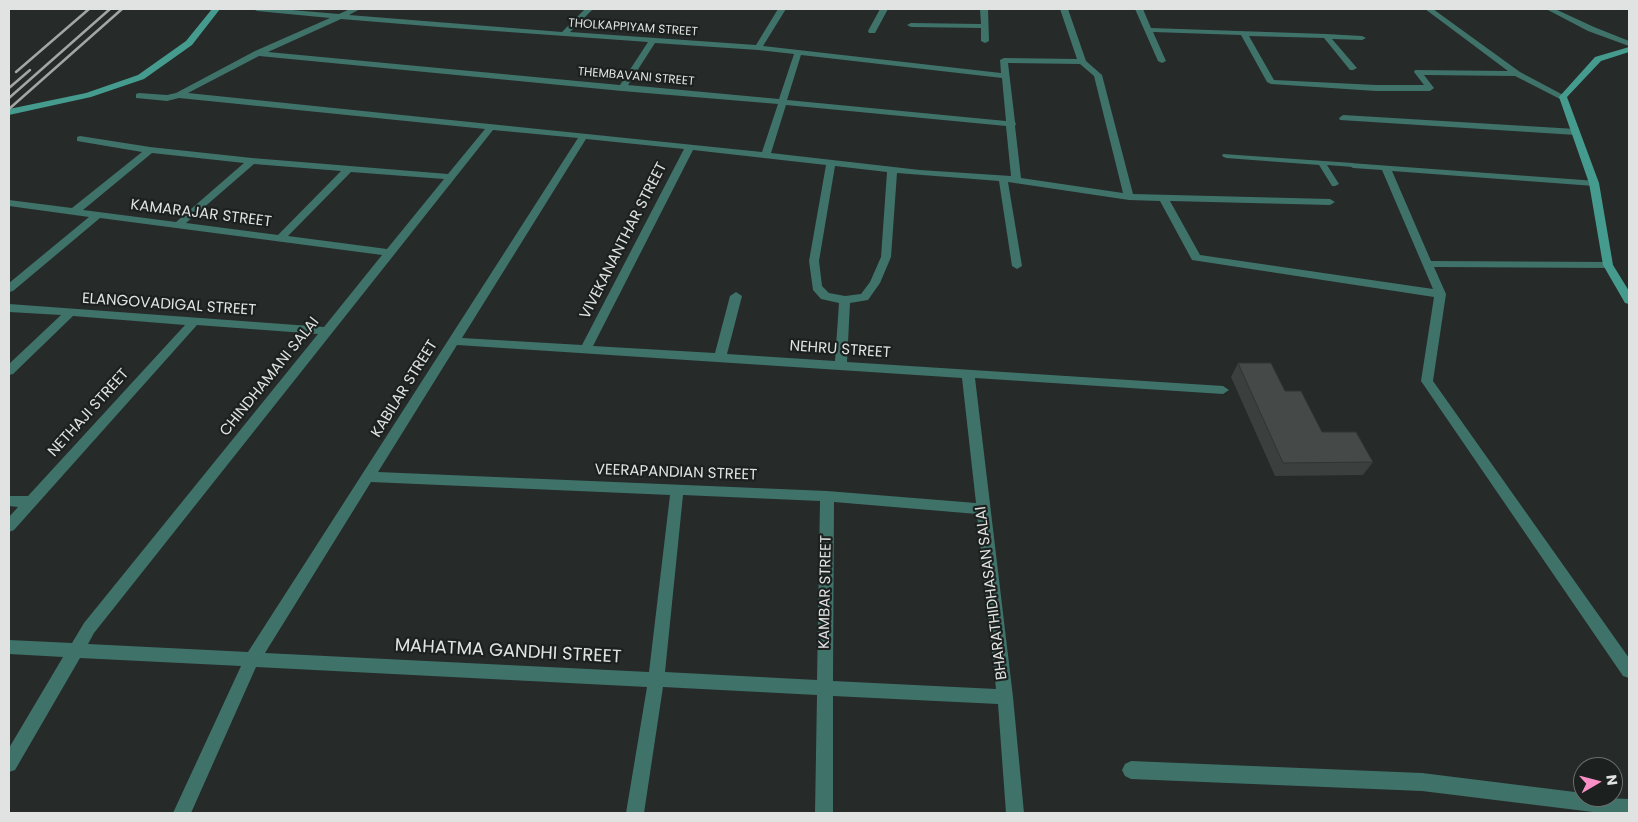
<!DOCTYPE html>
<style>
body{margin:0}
#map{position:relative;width:1638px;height:822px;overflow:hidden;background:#262a29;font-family:Poppins,sans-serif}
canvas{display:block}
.frame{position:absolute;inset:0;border:10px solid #e0e3e2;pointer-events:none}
.north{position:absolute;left:1573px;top:757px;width:50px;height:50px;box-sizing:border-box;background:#1c201f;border:1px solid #6a6e6d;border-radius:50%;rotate:82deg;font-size:14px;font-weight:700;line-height:20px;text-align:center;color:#e0e3e2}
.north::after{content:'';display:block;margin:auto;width:18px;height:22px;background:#fa8fc6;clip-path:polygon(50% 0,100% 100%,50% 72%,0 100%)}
</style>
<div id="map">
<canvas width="1638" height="822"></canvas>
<div class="frame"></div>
<div class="north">N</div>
</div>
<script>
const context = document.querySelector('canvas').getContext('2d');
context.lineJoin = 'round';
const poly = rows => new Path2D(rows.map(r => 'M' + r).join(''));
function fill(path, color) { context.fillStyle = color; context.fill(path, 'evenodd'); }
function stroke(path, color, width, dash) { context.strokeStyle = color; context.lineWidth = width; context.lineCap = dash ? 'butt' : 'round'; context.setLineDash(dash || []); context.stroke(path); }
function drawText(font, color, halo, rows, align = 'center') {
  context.font = font + ' Poppins,sans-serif'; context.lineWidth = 4.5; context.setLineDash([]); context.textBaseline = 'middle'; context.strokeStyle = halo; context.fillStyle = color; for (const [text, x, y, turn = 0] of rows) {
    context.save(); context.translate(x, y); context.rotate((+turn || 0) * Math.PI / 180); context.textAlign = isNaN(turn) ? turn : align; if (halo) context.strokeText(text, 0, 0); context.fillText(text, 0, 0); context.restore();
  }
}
const lane = poly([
 [1223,154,1353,163,1357,165,1353,167,1327,165,1339,184,1335,186,1332,186,1319,165,1226,158,1222,156,1223,154]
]);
const street = poly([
 [253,9,280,9,339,14,350,9,360,9,349,15,562,32,585,9,593,9,570,32,756,45,778,9,786,9,763,46,1001,73,1000,60,1004,58,1077,59,1060,9,1068,9,1086,61,1102,75,1133,194,1330,199,1335,202,1330,205,1170,201,1200,255,1433,289,1382,170,1353,168,1348,165,1350,163,1597,181,1599,183,1594,186,1392,171,1431,261,1608,262,1613,265,1608,268,1434,267,1446,294,1433,381,1629,658,1629,678,1623,676,1421,381,1434,297,1192,260,1160,201,1129,200,1008,182,1022,266,1017,269,1012,266,999,181,897,173,891,257,880,283,868,300,850,303,847,362,1223,386,1229,390,1223,394,975,378,1013,697,1024,813,1006,813,998,704,833,696,833,813,815,813,817,695,663,687,644,813,626,813,647,687,256,667,191,813,173,813,241,666,80,658,15,770,9,772,9,748,63,657,9,654,9,640,72,643,84,623,318,334,197,325,14,530,9,532,9,517,18,507,9,506,9,496,28,496,185,325,73,316,13,374,9,375,9,364,61,315,9,312,9,304,324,327,382,255,100,218,13,291,9,292,9,283,89,217,9,206,9,200,72,208,142,152,77,141,77,137,80,136,150,147,252,158,448,174,485,129,179,98,167,101,136,98,136,94,139,93,167,95,176,93,255,51,330,18,257,11,253,9],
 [341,19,439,27,648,42,620,85,268,52,341,19],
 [655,43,758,50,794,54,779,99,628,85,655,43],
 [801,55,1002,78,1006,121,787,100,801,55],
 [259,56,622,91,778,104,762,152,188,93,259,56],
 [1008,63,1080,64,1094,76,1123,193,1021,178,1015,126,1016,124,1015,122,1008,63],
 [786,105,1006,126,1011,176,920,170,771,153,786,105],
 [493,130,578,138,248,652,88,644,94,633,493,130],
 [586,139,684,149,582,345,462,338,586,139],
 [693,150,826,165,809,261,813,290,821,299,839,303,835,361,727,354,742,296,736,292,730,296,715,353,593,346,693,150],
 [152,153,244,163,176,222,83,210,152,153],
 [254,164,341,171,278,235,186,223,254,164],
 [835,166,887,172,881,257,870,282,861,294,845,296,829,293,822,286,819,261,835,166],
 [351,172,444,179,387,249,288,236,351,172],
 [457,345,962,378,976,503,827,491,378,472,457,345],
 [371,482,670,495,649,672,265,653,371,482],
 [683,495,820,501,817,680,665,672,683,495],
 [834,502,977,514,996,689,833,681,834,502],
 [880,9,888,9,875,33,869,33,868,31,880,9],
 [980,9,988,9,989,41,985,43,981,41,981,28,911,27,907,25,911,23,981,24,980,9],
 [1135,9,1143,9,1151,28,1326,34,1362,36,1366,38,1362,40,1332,39,1357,68,1353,70,1350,70,1324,38,1249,36,1274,80,1376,85,1424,85,1414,72,1415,70,1508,71,1425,9,1433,9,1520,72,1567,97,1560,99,1515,76,1424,75,1434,88,1430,91,1376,91,1271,84,1267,82,1241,35,1153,32,1166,61,1162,63,1158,61,1135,9],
 [1546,9,1555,9,1594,27,1629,41,1629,46,1588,31,1546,9],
 [1343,115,1576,129,1580,132,1576,135,1340,120,1339,118,1343,115],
 [1131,761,1422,773,1583,793,1583,797,1629,799,1629,813,1601,813,1422,791,1131,779,1125,776,1122,770,1125,764,1131,761]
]);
const secondary = poly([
 [212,9,220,9,192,45,144,79,91,97,9,115,9,109,86,93,138,75,186,41,212,9],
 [1629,47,1629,52,1601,61,1567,97,1599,183,1613,265,1629,291,1629,304,1625,303,1603,265,1589,183,1559,97,1595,57,1629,47]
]);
const rail = poly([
 [16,72,89,9],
 [9,88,30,70],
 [9,98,110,9],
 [9,109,122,9]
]);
const wall = poly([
 [1238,363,1285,391,1322,432,1373,462,1363,475,1275,476,1231,377]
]);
const building = poly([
 [1238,363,1271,363,1285,391,1301,391,1322,432,1356,432,1373,462,1283,463,1238,363]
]);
const farStreetnames = [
 ["THOLKAPPIYAM STREET",633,28,4],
 ["THEMBAVANI STREET",636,77,5]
];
const streetNames = [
 ["KAMARAJAR STREET",201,214,7],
 ["VIVEKANANTHAR STREET",624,241,-63],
 ["ELANGOVADIGAL STREET",169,305,4],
 ["NEHRU STREET",840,350,4],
 ["CHINDHAMANI SALAI",270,377,-51],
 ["KABILAR STREET",405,389,-58],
 ["NETHAJI STREET",89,413,-48],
 ["VEERAPANDIAN STREET",676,473,2],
 ["KAMBAR STREET",826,592,-89],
 ["BHARATHIDHASAN SALAI",992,593,-97]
];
const nearStreetnames = [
 ["MAHATMA GANDHI STREET",508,652,3]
];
fill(lane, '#3f7269');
fill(street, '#3f7269');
fill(secondary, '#459b8e');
stroke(rail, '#a3a6a5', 2.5);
fill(wall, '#3b403f');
fill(building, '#454a49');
stroke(building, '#303433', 1);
drawText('12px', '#e0e3e2', '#1c201f', farStreetnames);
drawText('15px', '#e0e3e2', '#1c201f', streetNames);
drawText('18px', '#e0e3e2', '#1c201f', nearStreetnames);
</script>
